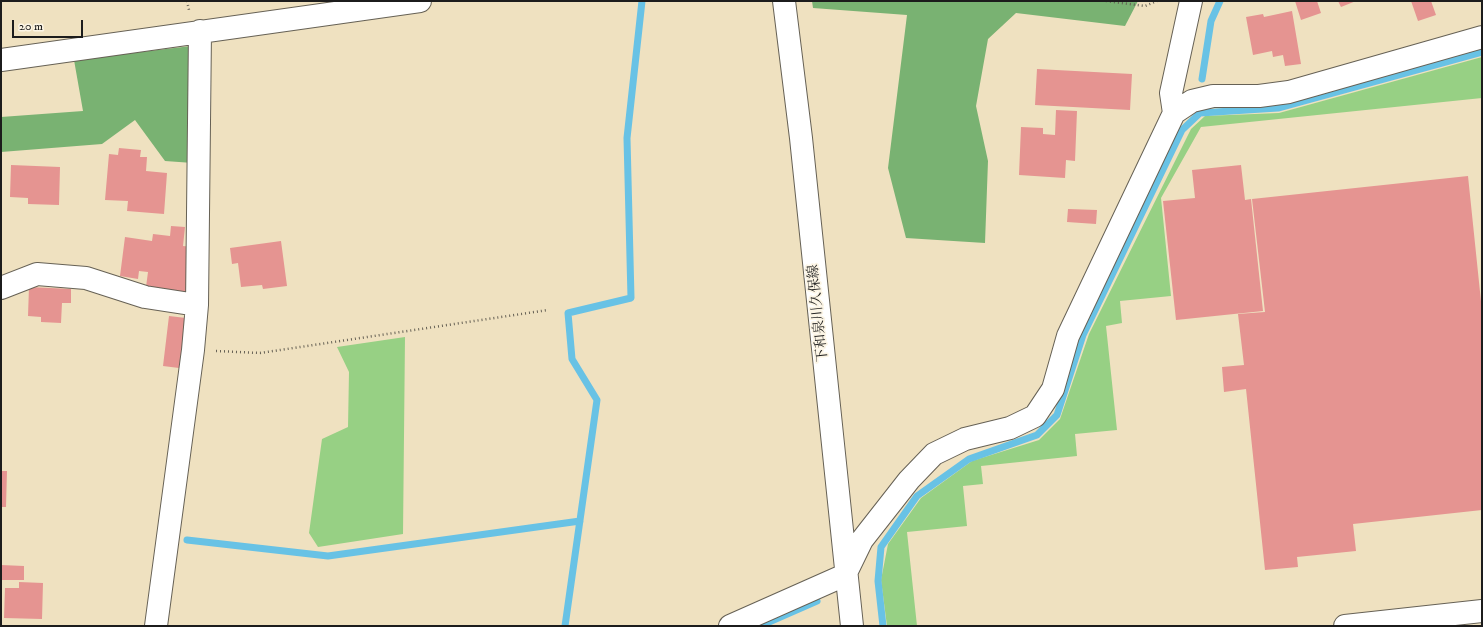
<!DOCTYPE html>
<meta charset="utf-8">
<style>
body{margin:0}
#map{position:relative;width:1483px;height:627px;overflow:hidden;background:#efe1c0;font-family:"IM FELL DW Pica",serif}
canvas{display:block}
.frame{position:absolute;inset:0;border:2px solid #1c1c1c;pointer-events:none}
.scale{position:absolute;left:12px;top:20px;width:71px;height:18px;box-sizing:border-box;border:2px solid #1c1c1c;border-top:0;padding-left:5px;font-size:12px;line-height:14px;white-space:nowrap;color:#1c1c1c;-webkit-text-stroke:3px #fcf5e5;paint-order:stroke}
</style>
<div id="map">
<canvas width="1483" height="627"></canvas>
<div class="frame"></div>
<div class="scale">20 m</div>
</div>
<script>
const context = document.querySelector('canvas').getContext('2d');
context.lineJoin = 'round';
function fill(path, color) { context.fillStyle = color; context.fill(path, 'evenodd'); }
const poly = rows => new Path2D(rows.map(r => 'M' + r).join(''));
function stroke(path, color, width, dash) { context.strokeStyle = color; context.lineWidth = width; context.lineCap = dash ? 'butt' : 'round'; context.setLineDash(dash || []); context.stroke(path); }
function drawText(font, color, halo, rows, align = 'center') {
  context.font = font + ' "IM FELL DW Pica","Noto Serif JP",serif'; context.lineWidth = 3.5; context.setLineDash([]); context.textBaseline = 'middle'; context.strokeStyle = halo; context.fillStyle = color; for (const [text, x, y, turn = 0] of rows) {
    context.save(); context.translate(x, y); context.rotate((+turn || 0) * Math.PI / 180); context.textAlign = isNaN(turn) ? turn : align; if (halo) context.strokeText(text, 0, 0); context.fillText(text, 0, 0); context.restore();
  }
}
const green = poly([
 [1482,57,1482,98,1201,127,1161,198,1171,296,1120,301,1122,323,1106,326,1117,430,1075,434,1077,456,981,466,983,484,963,486,967,526,907,532,917,626,887,626,881,580,888,544,921,498,972,461,1039,440,1060,419,1089,334,1191,129,1205,116,1279,113],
 [405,337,403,534,318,547,309,533,322,439,348,427,349,372,337,347]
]);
const forest = poly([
 [812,1,1138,1,1125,26,1016,13,988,39,976,106,988,161,985,243,906,238,888,168,907,15,813,8],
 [191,46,193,163,165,161,135,120,102,144,1,152,1,117,83,111,74,60]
]);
const stream = poly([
 [1202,79,1211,21,1220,1],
 [187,540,328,556,580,521],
 [565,626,597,400,572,359,568,313,631,298,627,138,642,1],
 [760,626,817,601],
 [883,626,878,581,881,547,917,496,969,459,1037,435,1057,415,1083,335,1182,130,1200,113,1278,108,1482,52]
]);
const building = poly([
 [1295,1,1317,1,1321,13,1301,20],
 [1338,1,1356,1,1341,7],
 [1411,1,1431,1,1436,15,1418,21],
 [1292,11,1301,64,1285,66,1283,55,1273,57,1272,51,1253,55,1246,17,1263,14,1264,17],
 [1037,69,1132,74,1130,110,1035,105],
 [1056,110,1077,111,1075,161,1066,160,1065,178,1019,175,1021,127,1043,128,1043,134,1055,135],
 [119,148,141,150,140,157,147,157,146,171,167,173,164,214,127,211,128,201,105,200,109,154,118,155],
 [11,165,60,167,59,205,28,204,28,198,10,197],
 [1241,165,1245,200,1251,199,1263,311,1176,320,1163,201,1195,198,1192,170],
 [1468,176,1482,311,1482,510,1353,524,1356,551,1297,557,1298,567,1265,570,1246,389,1224,392,1222,367,1244,365,1238,314,1265,312,1252,199],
 [1068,209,1097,210,1096,224,1067,222],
 [171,226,185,227,183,246,193,247,187,292,146,287,148,272,139,271,138,279,120,276,125,237,152,241,153,234,170,236],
 [281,241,287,286,263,289,262,285,241,287,238,263,232,264,230,248],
 [29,287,71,289,71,303,62,303,61,323,41,322,41,317,28,316],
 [169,316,186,318,179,368,163,366],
 [1,471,7,471,6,507,1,507],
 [1,565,24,566,24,580,1,580],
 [19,582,43,583,42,619,4,618,5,588,19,588]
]);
const path = poly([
 [187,1,189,10],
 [1106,1,1145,6,1157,1],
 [216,351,260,353,548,310]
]);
const minor = poly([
 [784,1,801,138,852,626],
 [1,60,420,1],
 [1174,113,1171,93,1191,1],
 [1,288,37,274,86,278,145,297,197,305],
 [156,626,193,350,197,305,200,31],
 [730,626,845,575,862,540,909,480,934,454,965,439,1010,428,1035,416,1053,389,1068,336,1174,113,1192,101,1213,96,1259,96,1289,92,1482,37],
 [1345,626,1482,611]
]);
const streetNames = [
 ["下和泉川久保線",819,313,-96]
];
fill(green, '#97d084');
fill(forest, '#79b272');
stroke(stream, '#68c2e5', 7);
fill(building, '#e59491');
stroke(minor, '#666155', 24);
stroke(path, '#666155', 2.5, [1, 3]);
stroke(minor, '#fff', 22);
drawText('14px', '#1c1c1c', '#fcf5e5', streetNames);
</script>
